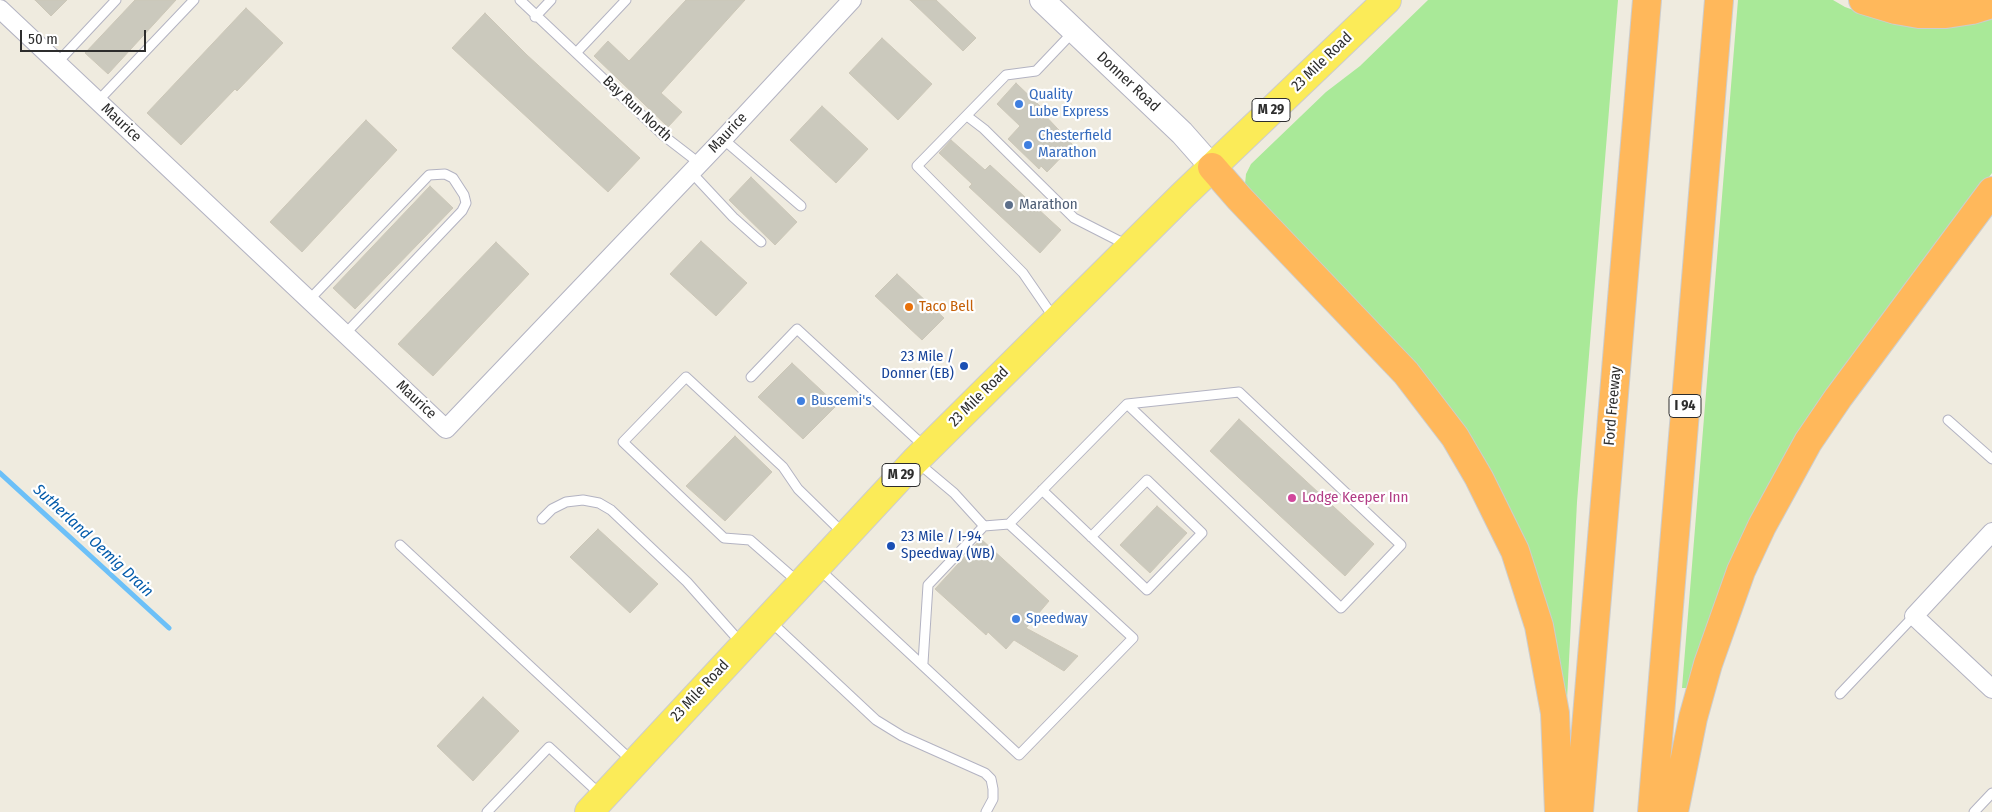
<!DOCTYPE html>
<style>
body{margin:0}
#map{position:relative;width:1992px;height:812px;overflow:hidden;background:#efebdf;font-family:"Fira Sans Condensed",sans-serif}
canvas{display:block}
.scale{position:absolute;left:20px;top:30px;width:126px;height:22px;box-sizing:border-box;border:2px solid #2d2d2d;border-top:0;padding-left:6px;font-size:15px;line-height:18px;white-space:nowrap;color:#2d2d2d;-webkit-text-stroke:4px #fff;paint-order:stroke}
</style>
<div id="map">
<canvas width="1992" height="812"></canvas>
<div class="scale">50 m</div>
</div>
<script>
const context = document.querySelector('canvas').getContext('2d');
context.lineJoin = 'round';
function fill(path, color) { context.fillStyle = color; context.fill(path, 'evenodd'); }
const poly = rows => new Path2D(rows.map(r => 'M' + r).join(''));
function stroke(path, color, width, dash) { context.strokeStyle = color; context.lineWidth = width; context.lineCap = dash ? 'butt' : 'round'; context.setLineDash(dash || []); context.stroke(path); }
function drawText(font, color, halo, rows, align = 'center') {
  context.font = font + ' "Fira Sans Condensed",sans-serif'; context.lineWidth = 4.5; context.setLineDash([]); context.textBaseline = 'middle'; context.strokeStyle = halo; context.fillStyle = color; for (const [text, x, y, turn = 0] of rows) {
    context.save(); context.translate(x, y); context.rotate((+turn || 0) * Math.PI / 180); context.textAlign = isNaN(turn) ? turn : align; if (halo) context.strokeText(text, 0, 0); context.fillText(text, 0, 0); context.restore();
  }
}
const green = poly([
 [1428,0,1618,0,1577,502,1567,700,1556,648,1521,538,1272,216,1245,184,1246,174,1251,164,1326,92,1360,66],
 [1738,0,1833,0,1845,7,1887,22,1908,26,1929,28,1992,18,1992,173,1838,379,1688,688,1682,688]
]);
const stream = poly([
 [0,473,169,628]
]);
const building = poly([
 [35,0,67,0,51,16,35,0],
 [135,0,176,0,108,74,85,53,135,0],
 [686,0,745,0,661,93,682,112,668,127,594,56,608,41,629,61,686,0],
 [910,0,936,0,976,38,963,51,910,0],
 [246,8,283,43,237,91,235,89,181,145,147,113,246,8],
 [485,13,527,55,640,158,608,192,452,48,485,13],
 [882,38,932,84,898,120,849,73,882,38],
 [1016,83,1042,108,1040,110,1073,145,1047,172,1041,166,1039,169,1008,139,1020,126,997,104,1016,83],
 [822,106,868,149,836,183,790,140,822,106],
 [366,120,397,150,302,252,270,222,366,120],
 [951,140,985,170,990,165,1061,230,1040,253,969,187,972,184,939,153,951,140],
 [751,177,797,222,775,245,729,200,751,177],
 [430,186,453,208,355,309,333,288,430,186],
 [701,241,747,283,716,316,670,274,701,241],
 [496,242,529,274,433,376,398,344,496,242],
 [897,274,944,318,922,340,875,296,897,274],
 [792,363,837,405,803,439,758,397,792,363],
 [1239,419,1374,544,1345,576,1210,451,1239,419],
 [735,436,772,472,725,521,686,486,735,436],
 [1157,506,1187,533,1150,573,1120,545,1157,506],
 [598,529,658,584,630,613,570,557,598,529],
 [981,539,1049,601,1026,628,1078,656,1064,671,1014,640,1006,649,988,632,986,635,935,589,981,539],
 [483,697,519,731,473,781,437,746,483,697]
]);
const lane = poly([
 [520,0,664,136,699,163],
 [535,17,551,0],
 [576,53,626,0],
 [57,63,116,0],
 [98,101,194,0],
 [967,116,984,129,1074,218,1127,245],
 [723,139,801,206],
 [691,172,733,217,761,242],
 [309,300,429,175,445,174,453,178,464,195,466,203,462,211,345,334],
 [1054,318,1023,273,917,166,1006,75,1036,71,1074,31],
 [751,377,797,329,925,447],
 [1948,420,1992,459],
 [1042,490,1147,590,1202,533,1147,480,1091,537],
 [542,519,552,509,566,502,583,500,599,503,611,510,687,582,742,644],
 [1009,524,1127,404,1239,392,1401,545,1341,608,1127,404],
 [400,545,632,761],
 [819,569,1019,755,1133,638,1009,524,984,526,954,493,917,462],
 [798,582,750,540,724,538,623,442,686,377,783,467,798,489,843,533],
 [769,620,876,720,902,736,985,773,991,779,993,789,993,799,986,812],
 [923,663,928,585,984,526],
 [1840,694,1914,616],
 [487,812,549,747,601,795],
 [1974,812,1992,793]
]);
const street = poly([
 [0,9,446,429,723,139,852,0],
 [1992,532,1914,616,1992,689]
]);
const secondary = poly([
 [1042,0,1182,133,1212,167]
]);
const primary = poly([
 [589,812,915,461,1183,195,1387,0]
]);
const highway = poly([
 [1863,0,1896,10,1919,14,1946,14,1972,10,1992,4],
 [1212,167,1239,198,1406,373,1455,437,1479,478,1515,551,1539,626,1555,713,1559,812],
 [1579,812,1647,0],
 [1652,812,1719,0],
 [1674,812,1693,718,1708,664,1741,571,1762,526,1808,442,1838,398,1992,191]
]);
const markers = [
 [1019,104,5,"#3f7fe0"],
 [1028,145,5,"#3f7fe0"],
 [1009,205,5,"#5c6f8a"],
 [909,307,5,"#e8710a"],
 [964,366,5,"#1a4fb4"],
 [801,401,5,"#3f7fe0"],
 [1292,498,5,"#d1479c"],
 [891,546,5,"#1a4fb4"],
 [1016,619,5,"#3f7fe0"]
];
const shields = [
 [1271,110,38],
 [1685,406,32],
 [901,475,38]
];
const shieldNames = [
 ["M 29",1271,110],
 ["I 94",1685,406],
 ["M 29",901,475]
];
const streetNames = [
 ["23 Mile Road",1322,62,-44],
 ["Donner Road",1128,82,43],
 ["Bay Run North",637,109,43],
 ["Maurice",121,123,43],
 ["Maurice",728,133,-47],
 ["23 Mile Road",979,397,-45],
 ["Maurice",416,400,43],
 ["Ford Freeway",1613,406,-85],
 ["23 Mile Road",700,691,-47]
];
const shopNames = [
 ["Quality",1029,95],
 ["Lube Express",1029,112],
 ["Chesterfield",1038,136],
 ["Marathon",1038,153],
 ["Buscemi's",811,401],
 ["Speedway",1026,619]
];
const serviceNames = [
 ["Marathon",1019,205]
];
const foodNames = [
 ["Taco Bell",919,307]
];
const transitNames = [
 ["23 Mile /",954,357],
 ["Donner (EB)",954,374],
 ["23 Mile / I-94",901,537,"left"],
 ["Speedway (WB)",901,554,"left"]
];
const hotelNames = [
 ["Lodge Keeper Inn",1302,498]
];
const waterNames = [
 ["Sutherland Oemig Drain",93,541,43]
];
fill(green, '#a9e998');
stroke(stream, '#6cc0f8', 5);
fill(building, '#cbc9bd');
stroke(building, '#ccc7b8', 1);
stroke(lane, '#b3b3c2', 11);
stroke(street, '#b3b3c2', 20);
stroke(secondary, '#b3b3c2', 26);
stroke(primary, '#cdcdcd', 30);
stroke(highway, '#cdcdcd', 30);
stroke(lane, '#fff', 9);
stroke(street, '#fff', 18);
stroke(secondary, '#fff', 24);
stroke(primary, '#fbeb58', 28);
stroke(highway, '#ffb85b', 28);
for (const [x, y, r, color] of markers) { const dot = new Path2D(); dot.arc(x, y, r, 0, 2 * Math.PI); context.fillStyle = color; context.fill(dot); stroke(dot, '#fff', 2); }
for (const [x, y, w] of shields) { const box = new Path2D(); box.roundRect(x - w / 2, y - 11.5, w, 23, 4); context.fillStyle = '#fff'; context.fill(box); stroke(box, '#2d2d2d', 1); }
drawText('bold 14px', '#2d2d2d', null, shieldNames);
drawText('15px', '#2d2d2d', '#fff', streetNames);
drawText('15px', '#366cbe', '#fff', shopNames, 'left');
drawText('15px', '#4e5e75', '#fff', serviceNames, 'left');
drawText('15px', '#c56008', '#fff', foodNames, 'left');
drawText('15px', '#164399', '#fff', transitNames, 'right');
drawText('15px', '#b23c85', '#fff', hotelNames, 'left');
drawText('italic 16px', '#035bab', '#fff', waterNames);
</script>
